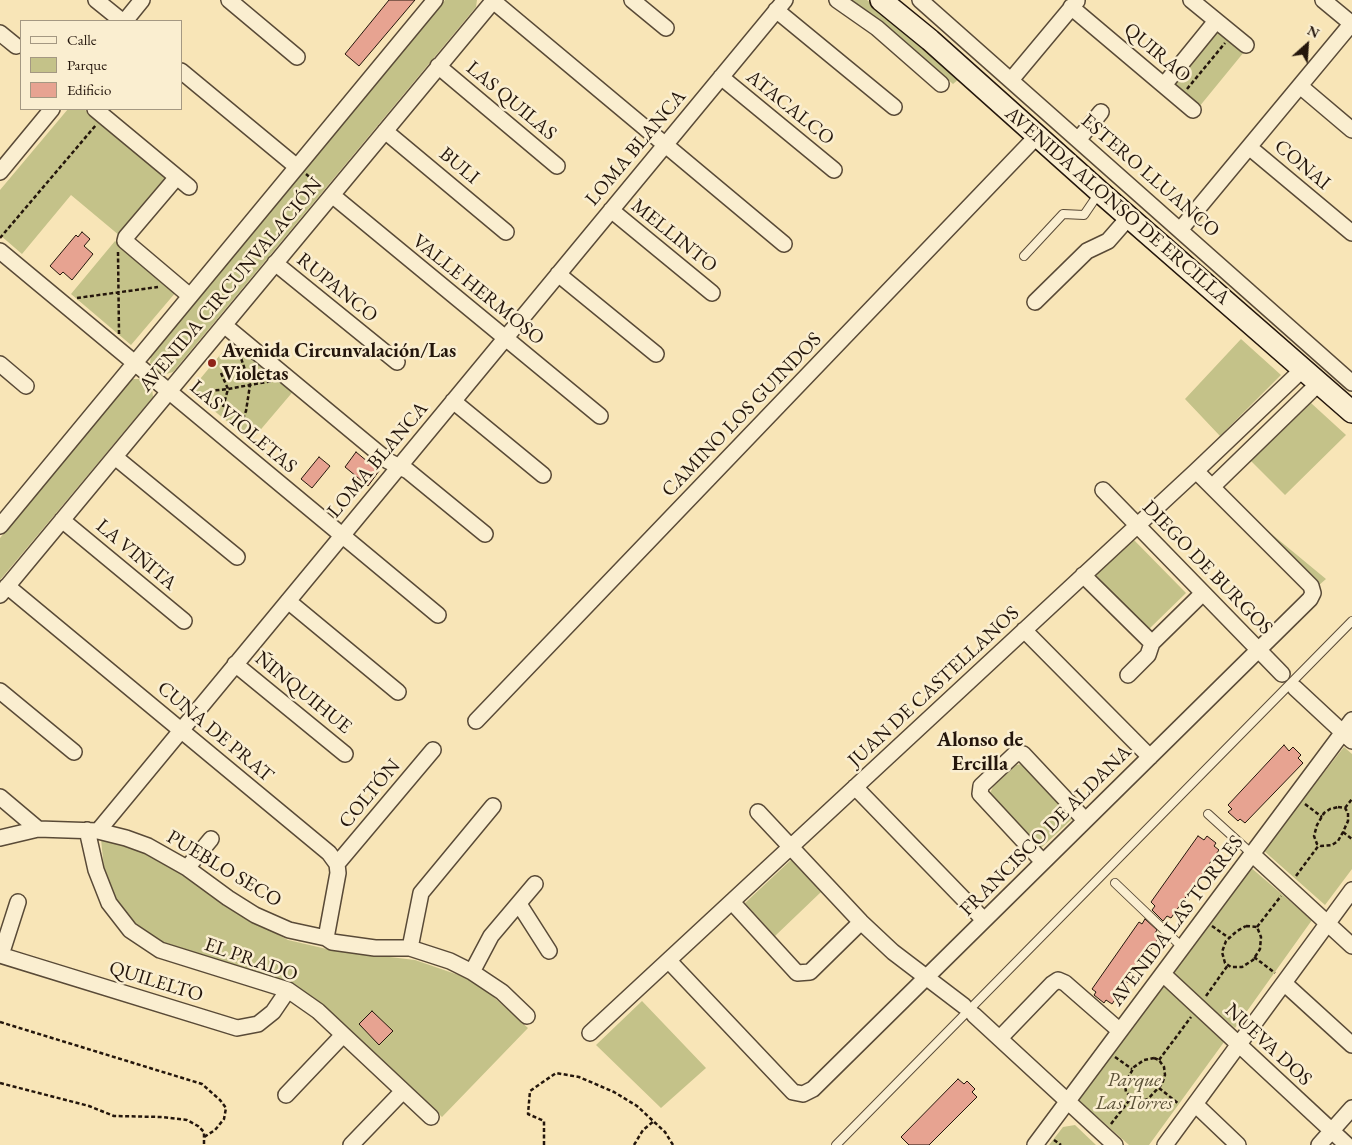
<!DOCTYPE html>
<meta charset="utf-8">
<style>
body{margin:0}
#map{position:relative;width:1352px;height:1145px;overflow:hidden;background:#f8e5b7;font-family:"EB Garamond",serif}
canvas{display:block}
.legend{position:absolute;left:20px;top:20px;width:162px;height:90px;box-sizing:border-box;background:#faeed0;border:1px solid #a49882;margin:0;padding:6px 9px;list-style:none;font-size:15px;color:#24160c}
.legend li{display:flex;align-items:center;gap:10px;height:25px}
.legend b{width:25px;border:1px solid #a49882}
.north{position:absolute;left:1282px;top:20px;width:50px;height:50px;-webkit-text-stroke:4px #faeed0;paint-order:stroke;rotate:26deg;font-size:14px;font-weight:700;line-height:20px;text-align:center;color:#24160c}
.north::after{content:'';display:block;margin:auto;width:18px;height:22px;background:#24160c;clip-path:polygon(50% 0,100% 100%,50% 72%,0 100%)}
</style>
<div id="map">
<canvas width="1352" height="1145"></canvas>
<ul class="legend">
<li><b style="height:6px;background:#faeed0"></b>Calle</li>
<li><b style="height:14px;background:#c4c289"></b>Parque</li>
<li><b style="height:14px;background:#e7a391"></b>Edificio</li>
</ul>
<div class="north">N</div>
</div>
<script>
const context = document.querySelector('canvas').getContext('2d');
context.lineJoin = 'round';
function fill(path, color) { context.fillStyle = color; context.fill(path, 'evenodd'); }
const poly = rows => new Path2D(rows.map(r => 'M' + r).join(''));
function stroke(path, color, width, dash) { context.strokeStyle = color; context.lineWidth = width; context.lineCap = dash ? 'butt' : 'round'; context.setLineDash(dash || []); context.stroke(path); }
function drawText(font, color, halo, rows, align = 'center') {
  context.font = font + ' "EB Garamond",serif'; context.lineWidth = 5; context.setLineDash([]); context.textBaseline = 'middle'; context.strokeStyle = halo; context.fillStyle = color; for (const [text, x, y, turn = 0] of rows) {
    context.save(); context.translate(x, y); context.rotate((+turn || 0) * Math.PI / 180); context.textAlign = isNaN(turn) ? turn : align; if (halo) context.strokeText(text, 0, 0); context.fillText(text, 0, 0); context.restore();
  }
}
const green = poly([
 [445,0,477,0,476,7,173,372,163,375,150,363,151,354],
 [850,0,867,0,904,28,960,78,953,84,896,35],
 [1216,28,1244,52,1199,107,1170,83],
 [68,109,84,109,167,178,120,236,71,195,22,254,0,235,0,190],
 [115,241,176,292,131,345,71,294],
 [235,337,296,388,251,441,190,391],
 [1241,339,1281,375,1220,436,1185,399],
 [131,379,140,379,152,388,153,397,0,580,0,538],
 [1311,403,1346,435,1285,495,1251,461],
 [1257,522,1326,579,1318,586],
 [1133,539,1186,593,1148,630,1096,575],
 [1344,747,1352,754,1352,869,1325,905,1263,850],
 [1022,764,1072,819,1041,848,990,793,993,787,1016,765],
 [101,839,145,852,181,874,241,915,288,940,331,950,415,960,476,981,528,1028,442,1117,323,1006,158,945,130,923,113,901,104,869],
 [791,860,821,892,775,936,745,903],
 [1249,866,1312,920,1235,1028,1170,972],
 [1162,984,1224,1042,1149,1145,1129,1145,1077,1099],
 [642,1001,706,1068,661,1108,596,1045],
 [1075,1125,1096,1145,1049,1145,1063,1127]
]);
const building = poly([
 [389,0,415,0,359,66,345,54,389,0],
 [82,232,90,239,84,246,93,254,72,280,63,272,60,275,50,266,76,235,78,237,82,232],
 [356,452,379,471,368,486,345,467,356,452],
 [319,457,330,466,312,488,301,479,319,457],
 [1284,745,1289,751,1293,747,1301,755,1298,758,1303,763,1245,823,1240,819,1238,821,1228,812,1232,809,1228,805,1284,745],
 [1198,836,1204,840,1207,836,1216,843,1214,846,1219,850,1171,918,1167,916,1163,921,1152,910,1155,906,1151,902,1198,836],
 [1145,919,1157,930,1155,933,1160,936,1112,1004,1106,1000,1104,1003,1094,995,1096,992,1092,989,1139,922,1142,924,1145,919],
 [372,1011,393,1031,379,1045,359,1024,372,1011],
 [958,1079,964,1084,967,1081,975,1089,972,1092,977,1097,929,1145,909,1145,901,1137,958,1079]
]);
const path = poly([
 [1187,89,1225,43],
 [306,174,321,187],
 [0,238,96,125],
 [118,252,119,334],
 [77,298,158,287],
 [221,373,228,389,223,407],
 [209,391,228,389,272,381],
 [238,431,246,411,250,385,241,358],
 [1305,804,1322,817],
 [1338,807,1345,808,1348,813,1348,821,1343,832,1338,841,1332,845,1321,846,1317,844,1314,836,1317,825,1324,813,1330,809,1338,807],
 [1345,808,1352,799],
 [1343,832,1352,839],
 [1296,876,1319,845],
 [1212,926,1229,938],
 [1246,926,1257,927,1261,937,1260,949,1253,960,1242,967,1231,967,1225,963,1222,952,1226,941,1237,931,1246,926],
 [1257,927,1281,896],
 [1254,957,1275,973],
 [1206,996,1228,965],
 [0,1022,202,1084,220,1100,226,1108,224,1119,215,1130,204,1137],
 [1115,1057,1132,1069],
 [1154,1058,1159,1060,1164,1067,1165,1075,1162,1084,1148,1099,1141,1101,1133,1099,1126,1092,1125,1085,1129,1076,1134,1067,1144,1060,1154,1058],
 [1159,1060,1191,1017],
 [0,1083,89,1106,114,1116,162,1117,187,1120,198,1126,204,1132,204,1145],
 [1159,1088,1179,1104],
 [1111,1124,1131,1098],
 [1054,1140,1061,1145],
 [544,1145,544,1121,528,1114,530,1091,556,1073,579,1077,614,1092,637,1106,665,1132,673,1145],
 [634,1145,643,1130,654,1121]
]);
const service = poly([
 [1024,256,1063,214,1084,215,1099,193],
 [1208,814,1252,854],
 [1115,883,1182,947],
 [836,1145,1352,621]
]);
const minor = poly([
 [96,0,122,21],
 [229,0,297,57],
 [492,0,784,244],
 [632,0,666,28],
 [837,0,877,28,941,84],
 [920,0,1352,383],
 [1191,0,1246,45],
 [1323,0,1352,24],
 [1071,7,1193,110],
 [776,10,894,107],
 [125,21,142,0],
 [0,33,16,46],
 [438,66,557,166],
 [181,71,297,167],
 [721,77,834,170],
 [1011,80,1077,1],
 [1164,85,1216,21],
 [1300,86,1352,130],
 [95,109,189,187],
 [385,131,506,232],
 [1078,140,1101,112],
 [1249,147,1352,233],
 [0,172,52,109],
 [177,177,126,237,125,241,190,296],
 [332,195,600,416],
 [611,210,712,293],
 [1180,230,1352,23],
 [0,251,438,615],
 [275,263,397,362],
 [558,274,656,354],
 [1035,302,1087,251,1108,241,1129,217],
 [224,325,388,461,408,471,485,534],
 [0,364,26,386],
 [453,401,543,475],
 [115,457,237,557],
 [1212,487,1319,383],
 [1103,490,1282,674],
 [62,520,184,621],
 [0,526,435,0],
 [1083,575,1152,643,1203,593],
 [7,586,329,853,337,864,338,873,326,938],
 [0,595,494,0],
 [288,601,398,692],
 [1024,630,1150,757],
 [235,664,345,754],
 [1128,675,1148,655,1152,643],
 [1295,688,1352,741],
 [0,691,74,752],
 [476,721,1037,136],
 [855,787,984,920],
 [0,797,38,829],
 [758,812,861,922,893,952,964,1006],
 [87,830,96,870,109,903,130,930,160,950,288,990,318,1011,431,1117],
 [98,831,785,0],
 [0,838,38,829,98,831,126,838,148,846,187,868,228,898,255,915,289,930,326,938,332,942,375,948,410,948,450,961,472,972,502,992,527,1016],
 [1252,854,1352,946],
 [1043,862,980,794,981,786,1016,753,1023,754,1085,820],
 [337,864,433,750],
 [187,868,211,839],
 [732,902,797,973,810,972,861,922],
 [519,904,549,951],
 [410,948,421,893,493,806],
 [0,955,237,1028,258,1024,273,1012,288,990],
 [1,955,18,902],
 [669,961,793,1092,803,1094,813,1089,1310,599,1313,593,1311,586,1196,471],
 [472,972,491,936,535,884],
 [1163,974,1347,1145],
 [1284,983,1352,1045],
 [974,1015,1115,1145],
 [590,1033,1196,471,1303,369],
 [1000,1038,1052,984,1058,980,1065,983,1120,1031],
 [286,1095,343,1035],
 [1195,1104,1238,1145],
 [351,1145,403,1091],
 [1035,1145,1352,720],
 [1165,1145,1352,890],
 [1319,1145,1352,1108]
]);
const secondary = poly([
 [881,0,930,40,1100,192,1352,412]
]);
const markers = [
 [212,363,5,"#8f2418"]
];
const streetNames = [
 ["QUIRAO",1157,53,40],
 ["LAS QUILAS",511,101,40],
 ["ATACALCO",790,108,39],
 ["LOMA BLANCA",636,148,-50],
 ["CONAI",1302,165,40],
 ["BULI",459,166,40],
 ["ESTERO LLUANCO",1150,176,41],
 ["AVENIDA ALONSO DE ERCILLA",1117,206,41],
 ["MELLINTO",674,236,39],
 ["AVENIDA CIRCUNVALACIÓN",231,285,-50],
 ["RUPANCO",337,288,39],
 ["VALLE HERMOSO",478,290,39],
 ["CAMINO LOS GUINDOS",742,415,-46],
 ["LAS VIOLETAS",243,427,40],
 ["LOMA BLANCA",378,460,-50],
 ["LA VIÑITA",136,555,40],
 ["DIEGO DE BURGOS",1207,568,46],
 ["JUAN DE CASTELLANOS",934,687,-43],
 ["ÑINQUIHUE",303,693,39],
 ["CUNA DE PRAT",215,732,40],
 ["COLTÓN",370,794,-50],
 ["FRANCISCO DE ALDANA",1046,831,-45],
 ["PUEBLO SECO",224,869,31],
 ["AVENIDA LAS TORRES",1177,921,-53],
 ["EL PRADO",251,960,19],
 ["QUILELTO",156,982,17],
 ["NUEVA DOS",1268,1045,43]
];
const poiNames = [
 ["Avenida Circunvalación/Las",222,352],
 ["Violetas",222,375]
];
const parkNames = [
 ["Parque",1134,1081],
 ["Las Torres",1134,1104]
];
const neighbourhoodNames = [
 ["Alonso de",980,740],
 ["Ercilla",980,764]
];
fill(green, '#c4c289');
fill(building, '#e7a391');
stroke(building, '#24160c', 1);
stroke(service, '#594a37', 10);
stroke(minor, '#594a37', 18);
stroke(secondary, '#24160c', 24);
stroke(path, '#24160c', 2.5, [4, 2.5]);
stroke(service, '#faeed0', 8);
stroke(minor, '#faeed0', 15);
stroke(secondary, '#faeed0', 21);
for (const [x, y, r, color] of markers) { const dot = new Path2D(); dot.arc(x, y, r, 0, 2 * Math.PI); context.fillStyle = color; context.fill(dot); stroke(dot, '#faeed0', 2); }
drawText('20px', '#24160c', '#faeed0', streetNames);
drawText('bold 20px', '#24160c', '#faeed0', poiNames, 'left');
drawText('italic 20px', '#5c5238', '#faeed0', parkNames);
drawText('bold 21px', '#24160c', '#faeed0', neighbourhoodNames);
</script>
